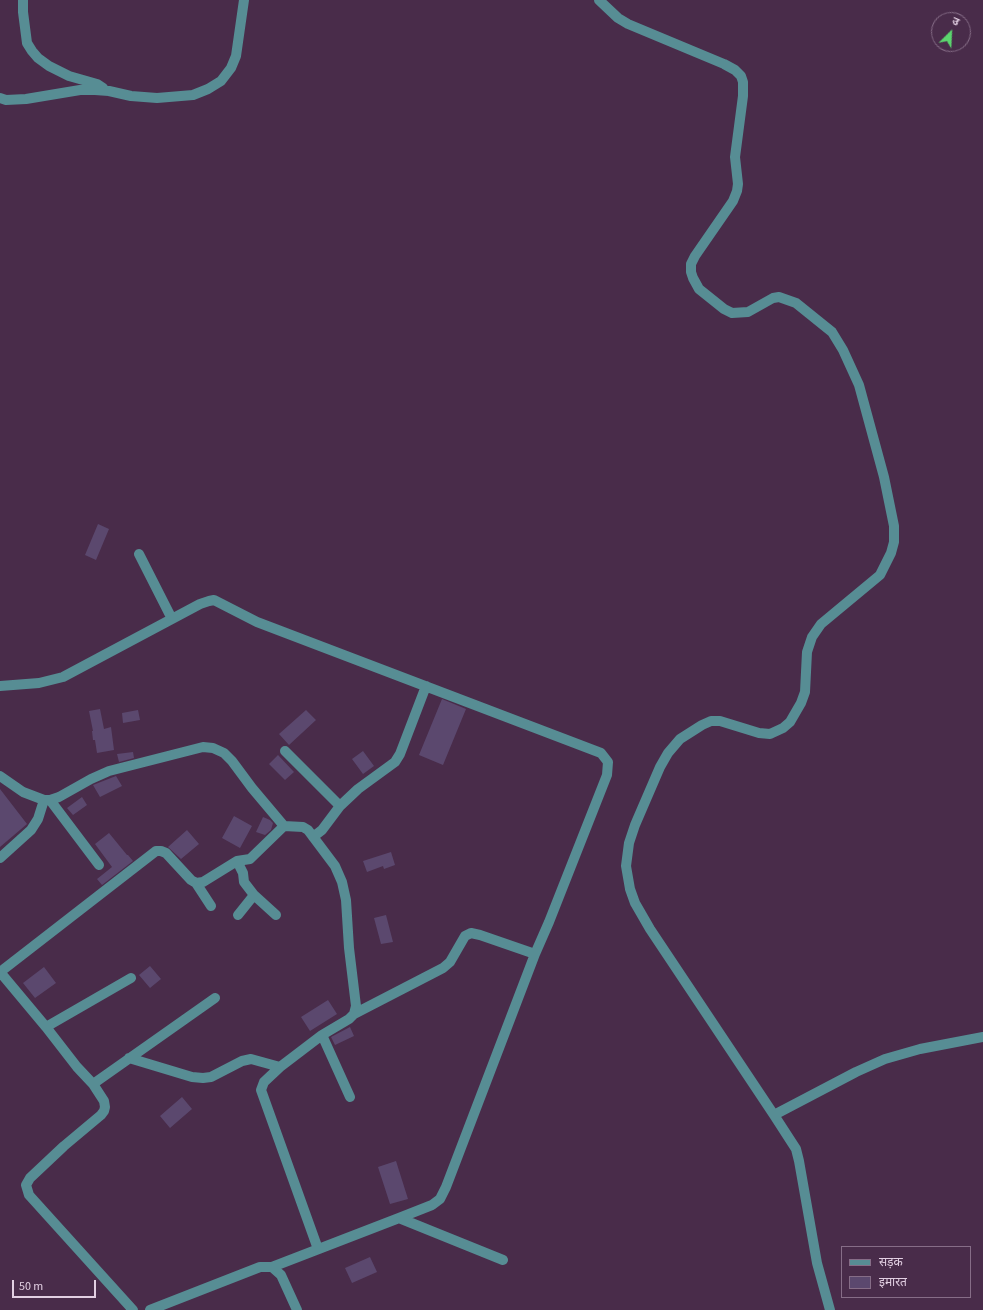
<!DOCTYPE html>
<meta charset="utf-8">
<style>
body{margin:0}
#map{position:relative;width:983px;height:1310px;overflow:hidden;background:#492c4a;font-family:"Source Sans 3","Noto Sans Devanagari",sans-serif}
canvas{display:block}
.legend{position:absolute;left:841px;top:1246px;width:130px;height:52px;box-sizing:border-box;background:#492c4a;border:1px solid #866d87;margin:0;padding:5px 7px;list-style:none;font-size:12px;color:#e2cfe2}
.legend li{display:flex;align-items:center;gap:8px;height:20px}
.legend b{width:20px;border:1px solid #866d87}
.north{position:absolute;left:931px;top:12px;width:40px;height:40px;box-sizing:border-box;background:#492c4a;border:1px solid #866d87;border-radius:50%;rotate:24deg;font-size:11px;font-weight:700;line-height:16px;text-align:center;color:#e2cfe2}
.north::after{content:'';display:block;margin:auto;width:14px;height:18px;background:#5bd56e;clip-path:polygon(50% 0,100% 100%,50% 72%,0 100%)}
.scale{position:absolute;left:12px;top:1280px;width:84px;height:18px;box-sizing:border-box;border:2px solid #e2cfe2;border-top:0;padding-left:5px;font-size:12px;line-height:14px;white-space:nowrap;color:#e2cfe2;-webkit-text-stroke:3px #492c4a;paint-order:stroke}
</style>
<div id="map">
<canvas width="983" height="1310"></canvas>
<ul class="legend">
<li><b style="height:5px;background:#578d94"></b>सड़क</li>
<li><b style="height:11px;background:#5b486e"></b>इमारत</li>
</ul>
<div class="north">उ</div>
<div class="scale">50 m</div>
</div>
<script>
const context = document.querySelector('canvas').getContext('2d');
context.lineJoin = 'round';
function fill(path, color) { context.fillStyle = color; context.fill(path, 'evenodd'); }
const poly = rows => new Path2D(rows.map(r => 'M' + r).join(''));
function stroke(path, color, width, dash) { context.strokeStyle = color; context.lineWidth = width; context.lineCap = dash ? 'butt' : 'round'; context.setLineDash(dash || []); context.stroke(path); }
const building = poly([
 [98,524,109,529,96,560,85,555],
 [442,699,466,709,443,765,419,755],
 [100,709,104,729,111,727,114,750,97,753,95,740,93,740,92,731,93,731,89,711],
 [138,710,140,720,123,723,122,713],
 [306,710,316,720,289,745,279,734],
 [363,751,374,766,363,774,352,759],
 [133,752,134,758,119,762,117,754],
 [278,755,294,772,285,780,269,764],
 [116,776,122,786,100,797,93,785],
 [0,789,27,824,0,847],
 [82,797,87,805,73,815,67,808],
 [234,816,252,826,240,848,222,838],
 [263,817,270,820,273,823,271,830,265,835,256,832],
 [187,830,199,844,181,859,168,847],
 [109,833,127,855,128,855,133,861,102,885,97,879,112,867,95,844],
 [391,852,395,865,384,869,383,866,367,872,363,861],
 [386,915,393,942,381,944,374,918],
 [150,966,161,979,150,988,139,975],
 [44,967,56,983,35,998,23,983],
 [328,1000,337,1014,310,1031,301,1017],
 [350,1027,354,1036,335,1045,331,1037],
 [182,1097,192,1109,170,1128,160,1116],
 [396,1161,408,1199,390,1204,378,1167],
 [370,1257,377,1272,352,1283,345,1268]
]);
const minor = poly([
 [23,0,23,12,27,43,32,51,38,58,49,66,69,76,97,84,103,88],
 [599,0,618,18,628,24,724,64,735,70,741,76,743,82,743,96,735,157,738,184,737,191,733,201,695,256,691,264,691,272,693,278,699,289,724,309,732,313,748,312,773,298,779,297,796,303,832,332,843,350,859,385,884,477,894,526,894,542,891,553,880,575,821,624,812,637,807,652,805,692,801,703,790,722,783,728,770,734,759,733,720,721,711,721,702,725,680,739,668,753,660,767,635,825,629,843,626,866,630,889,635,903,650,929,774,1115,796,1149,799,1161,817,1263,830,1310],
 [0,98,6,100,26,99,80,90,95,90,109,91,131,96,157,98,193,95,208,89,221,81,231,68,236,56,244,0],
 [139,554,172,619],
 [0,686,39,683,63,677,200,604,209,601,214,600,257,622,601,753,608,762,607,775,549,922,535,954,446,1187,440,1199,432,1205,399,1218,272,1267],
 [285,751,340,806],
 [0,776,23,792,44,800,50,800,59,797,91,779,109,771,203,747,213,748,224,753,232,761,252,788,284,826,303,827,308,830,335,866,342,882,346,900,349,948,356,1006,354,1014,349,1019,322,1035,280,1067,264,1082,261,1090,318,1249],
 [50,800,99,865],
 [313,837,322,830,340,806,358,789,395,762,400,754,426,686],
 [0,858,31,830,38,819,44,800],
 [237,861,243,873,244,882,254,895,238,915],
 [196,883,203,882,237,861,250,859,284,826],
 [254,895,276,915],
 [0,972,46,1027,77,1067,93,1084,104,1101,105,1107,104,1111,101,1115,64,1146,30,1178,26,1185,29,1195,133,1310],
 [0,972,156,851,161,851,166,853,191,880,196,883,211,906],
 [354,1014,443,968,450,962,465,936,471,933,480,935,535,954],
 [46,1027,131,978],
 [322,1035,350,1097],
 [129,1058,192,1077,203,1078,211,1077,242,1061,251,1059,280,1067],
 [93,1084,215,998],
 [774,1115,856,1072,885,1059,920,1049,983,1037],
 [399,1218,503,1260],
 [150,1310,260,1267,272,1267,281,1275,297,1310]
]);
fill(building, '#5b486e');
stroke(minor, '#578d94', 10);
</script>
